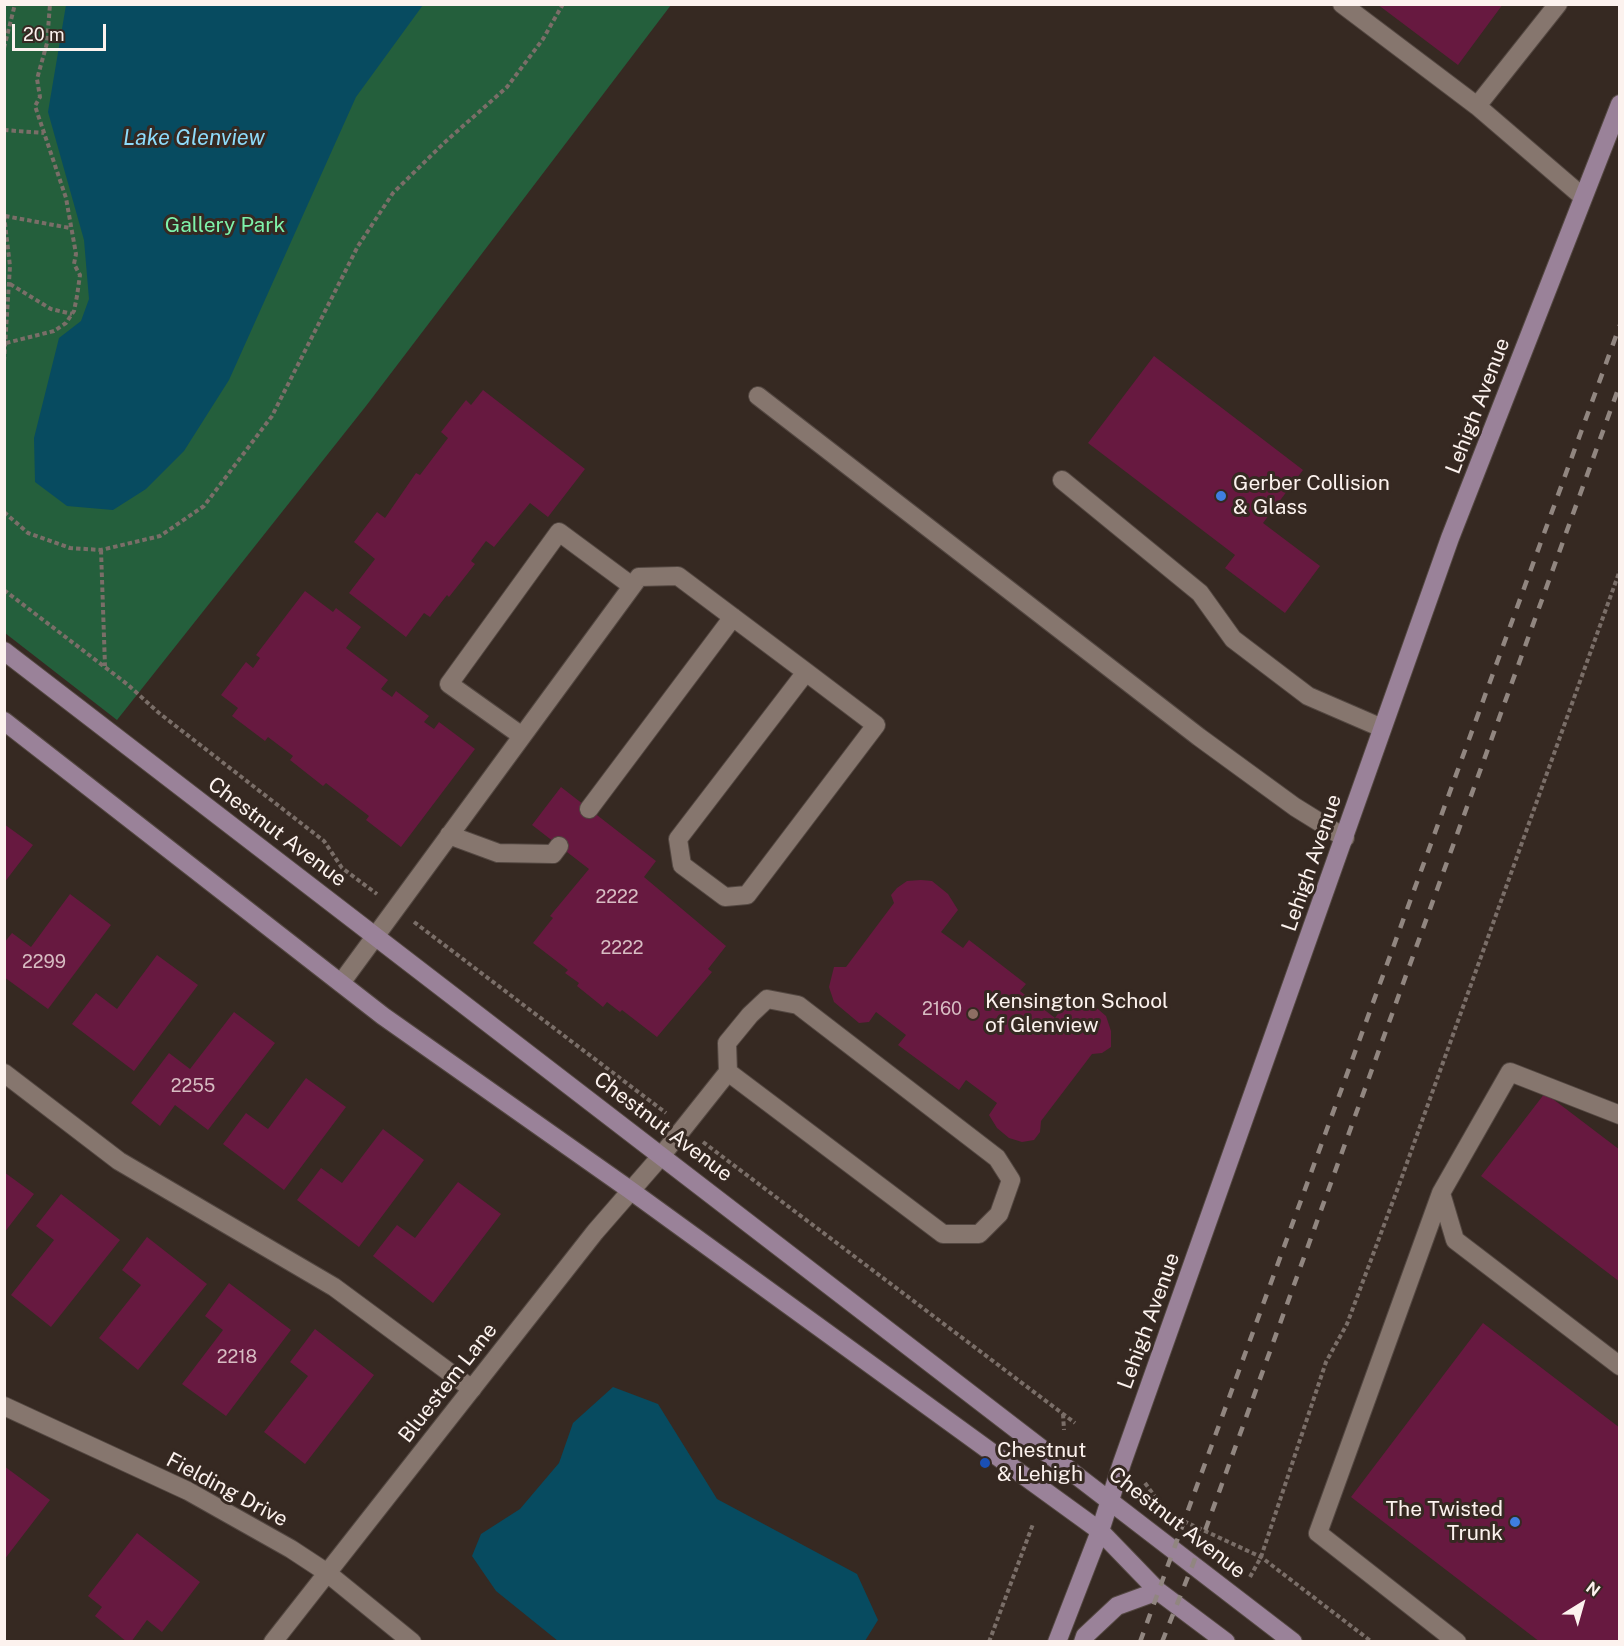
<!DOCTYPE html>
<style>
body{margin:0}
#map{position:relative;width:1624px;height:1646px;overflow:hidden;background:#362922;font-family:"Public Sans",sans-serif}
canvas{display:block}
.frame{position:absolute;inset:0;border:6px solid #fcf2ee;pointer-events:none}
.north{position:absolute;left:1552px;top:1574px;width:60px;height:60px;-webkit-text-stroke:4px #362922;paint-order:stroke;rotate:37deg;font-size:16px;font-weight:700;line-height:24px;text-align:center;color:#fcf2ee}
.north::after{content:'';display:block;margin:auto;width:21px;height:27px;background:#fcf2ee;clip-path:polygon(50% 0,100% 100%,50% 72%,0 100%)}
.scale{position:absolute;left:12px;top:24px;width:94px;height:27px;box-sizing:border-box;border:3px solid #fcf2ee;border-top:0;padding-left:8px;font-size:18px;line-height:21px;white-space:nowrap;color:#fcf2ee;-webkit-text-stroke:4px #362922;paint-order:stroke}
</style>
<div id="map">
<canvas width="1624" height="1646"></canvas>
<div class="frame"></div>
<div class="north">N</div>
<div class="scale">20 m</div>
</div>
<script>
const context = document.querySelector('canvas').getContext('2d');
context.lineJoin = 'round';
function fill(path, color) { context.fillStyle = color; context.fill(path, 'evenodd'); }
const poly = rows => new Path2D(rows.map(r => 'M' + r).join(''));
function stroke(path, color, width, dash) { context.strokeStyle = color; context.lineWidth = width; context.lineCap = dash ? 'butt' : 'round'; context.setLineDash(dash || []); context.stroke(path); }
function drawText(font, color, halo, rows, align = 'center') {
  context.font = font + ' "Public Sans",sans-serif'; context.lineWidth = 6; context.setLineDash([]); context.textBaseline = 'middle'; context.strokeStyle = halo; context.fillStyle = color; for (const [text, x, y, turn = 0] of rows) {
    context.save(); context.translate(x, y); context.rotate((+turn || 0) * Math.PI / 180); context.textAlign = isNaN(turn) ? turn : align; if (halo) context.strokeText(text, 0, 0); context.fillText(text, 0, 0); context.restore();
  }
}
const green = poly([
 [4,5,671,5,366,406,117,720,5,633]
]);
const water = poly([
 [66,5,423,5,356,97,229,380,184,451,146,489,113,510,67,506,35,482,34,438,59,338,81,321,89,299,84,240,48,112],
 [613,1387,658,1404,717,1499,857,1574,878,1620,865,1641,558,1641,496,1591,472,1556,481,1534,520,1509,559,1463,573,1423]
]);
const building = poly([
 [1377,4,1503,4,1458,65],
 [1154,356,1303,470,1263,523,1320,566,1285,613,1225,568,1235,555,1088,443],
 [483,390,585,469,548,517,530,503,494,547,486,541,471,561,475,564,449,597,447,595,430,617,424,613,406,637,349,593,375,559,354,542,377,512,385,518,416,473,420,475,448,438,441,432,466,400,471,405],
 [305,591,333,612,336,608,361,627,346,648,388,680,381,689,392,697,396,691,429,716,424,722,434,729,439,722,475,749,401,847,366,820,369,816,326,783,323,786,290,760,293,756,268,737,265,741,232,716,238,708,221,695,246,662,253,668,260,658,256,655],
 [561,787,656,861,644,877,726,946,708,969,712,972,657,1037,622,1010,620,1012,607,1002,603,1007,577,986,579,983,565,973,568,970,533,943,553,918,550,916,589,869,532,825],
 [4,824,33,845,4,883],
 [921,880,932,881,948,894,958,910,941,932,963,948,969,940,1026,984,1020,991,1055,1018,1064,1005,1077,999,1092,1004,1106,1016,1111,1031,1111,1047,1102,1053,1092,1054,1041,1121,1040,1132,1034,1140,1022,1142,1009,1138,997,1128,989,1115,997,1103,966,1080,959,1090,898,1045,906,1035,876,1012,869,1022,859,1023,834,1002,829,987,834,967,846,967,894,903,891,895,897,888,907,881],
 [70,894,111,925,48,1009,4,977,4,943,12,933,31,947],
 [157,955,198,985,134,1071,72,1024,96,993,117,1009],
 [234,1012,275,1043,208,1130,175,1105,160,1126,131,1103,169,1053,190,1069],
 [306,1078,346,1107,284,1190,223,1144,246,1113,268,1129],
 [1545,1093,1620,1150,1620,1282,1481,1176],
 [383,1129,424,1160,359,1247,297,1200,321,1168,342,1183],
 [4,1172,34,1194,4,1233],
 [458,1182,501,1214,433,1303,373,1256,397,1225,415,1238],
 [61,1194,120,1240,51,1327,11,1295,54,1240,36,1226],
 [147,1237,207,1284,138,1370,99,1338,141,1285,122,1270],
 [229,1283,291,1330,226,1416,182,1384,223,1330,205,1316],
 [1483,1323,1620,1428,1620,1642,1540,1642,1351,1497],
 [315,1329,374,1375,305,1464,264,1432,308,1376,290,1362],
 [4,1466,50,1500,4,1560],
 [137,1533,200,1582,162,1632,147,1620,131,1642,127,1642,95,1616,102,1607,88,1596]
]);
const path = poly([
 [4,48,15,4],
 [4,130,44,133],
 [4,215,10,266,4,362],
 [5,216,70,228],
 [10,284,51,309,72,314],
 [6,343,54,331,66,323,74,311,77,296,80,275,74,264,76,254,66,198,35,106,40,97,37,79,47,43,50,4],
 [4,512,28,533,70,548,101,550,160,536,204,506,272,416,358,246,393,193,444,143,507,87,543,39,563,4],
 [101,550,105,666],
 [4,590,127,684,159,713,324,841,342,868,377,894],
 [414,922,666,1113],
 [703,1142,1075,1423],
 [1063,1414,1064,1430],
 [1145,1483,1164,1509],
 [1177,1518,1261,1557,1372,1642],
 [1250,1577,1261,1557,1326,1362,1347,1324,1399,1185,1620,570],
 [989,1642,1033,1524]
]);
const lane = poly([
 [1342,4,1477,106],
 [1558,4,1477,106,1583,197],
 [758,396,1199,737,1295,807,1345,838],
 [1062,480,1200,593,1233,639,1308,696,1382,728],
 [522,736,449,684,559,532,632,586],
 [589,809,733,617],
 [449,835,498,853,553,854,559,846],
 [341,983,639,577,678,576,806,672,876,725,747,895,725,897,682,865,678,839,806,672],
 [4,1073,119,1161,334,1287,472,1389],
 [1620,1115,1510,1072,1441,1193,1455,1240,1620,1366],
 [662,1155,728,1072,727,1043,750,1015,767,999,798,1005,997,1158,1011,1180,999,1214,979,1234,943,1234,728,1072],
 [1441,1193,1318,1533,1457,1642]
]);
const street = poly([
 [4,1406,188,1491,291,1549,326,1572,412,1642],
 [273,1642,595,1232,662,1155]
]);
const secondary = poly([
 [4,651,1293,1642],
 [4,721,383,1016,630,1190,1100,1531,1158,1591,1226,1642],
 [1057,1642,1100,1531,1122,1463,1450,538,1620,104],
 [1083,1642,1085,1636,1117,1606,1158,1591]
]);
const rail = poly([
 [1140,1642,1620,325],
 [1162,1642,1193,1564,1620,384]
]);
const markers = [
 [1221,496,6,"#3f7fe0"],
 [973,1014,6,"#8d6e63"],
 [985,1463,6,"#1a4fb4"],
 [1515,1522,6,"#3f7fe0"]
];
const numberNames = [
 ["2222",617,897],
 ["2222",622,948],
 ["2299",44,962],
 ["2160",942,1009],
 ["2255",193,1086],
 ["2218",237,1357]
];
const parkNames = [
 ["Gallery Park",225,226]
];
const streetNames = [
 ["Lehigh Avenue",1478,406,-69],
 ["Chestnut Avenue",277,832,37],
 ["Lehigh Avenue",1312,863,-71],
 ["Chestnut Avenue",663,1127,37],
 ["Lehigh Avenue",1149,1321,-70],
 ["Bluestem Lane",448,1383,-52],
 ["Fielding Drive",227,1490,28],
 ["Chestnut Avenue",1177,1523,38]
];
const poiNames = [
 ["Gerber Collision",1233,484],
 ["& Glass",1233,508],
 ["Kensington School",985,1002],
 ["of Glenview",985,1026],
 ["Chestnut",997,1451],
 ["& Lehigh",997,1475],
 ["The Twisted",1503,1510,"right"],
 ["Trunk",1503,1534,"right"]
];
const waterNames = [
 ["Lake Glenview",194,138]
];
fill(green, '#245f3c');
fill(water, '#074b60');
fill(building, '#671940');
stroke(lane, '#534741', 20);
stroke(street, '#534741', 20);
stroke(secondary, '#534741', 20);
stroke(path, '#7a6e68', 4, [4.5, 3]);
stroke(lane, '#86766e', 18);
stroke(street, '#86766e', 18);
stroke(secondary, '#9a8299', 18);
stroke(rail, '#918680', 4.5, [10, 10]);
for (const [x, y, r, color] of markers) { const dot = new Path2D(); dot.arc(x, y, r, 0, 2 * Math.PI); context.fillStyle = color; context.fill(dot); stroke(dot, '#362922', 2); }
drawText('18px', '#d7bcc2', null, numberNames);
drawText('21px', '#7ef2aa', '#362922', parkNames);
drawText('21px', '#fcf2ee', '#362922', streetNames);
drawText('21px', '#fcf2ee', '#362922', poiNames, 'left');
drawText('italic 22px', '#8ddbfa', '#362922', waterNames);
</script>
